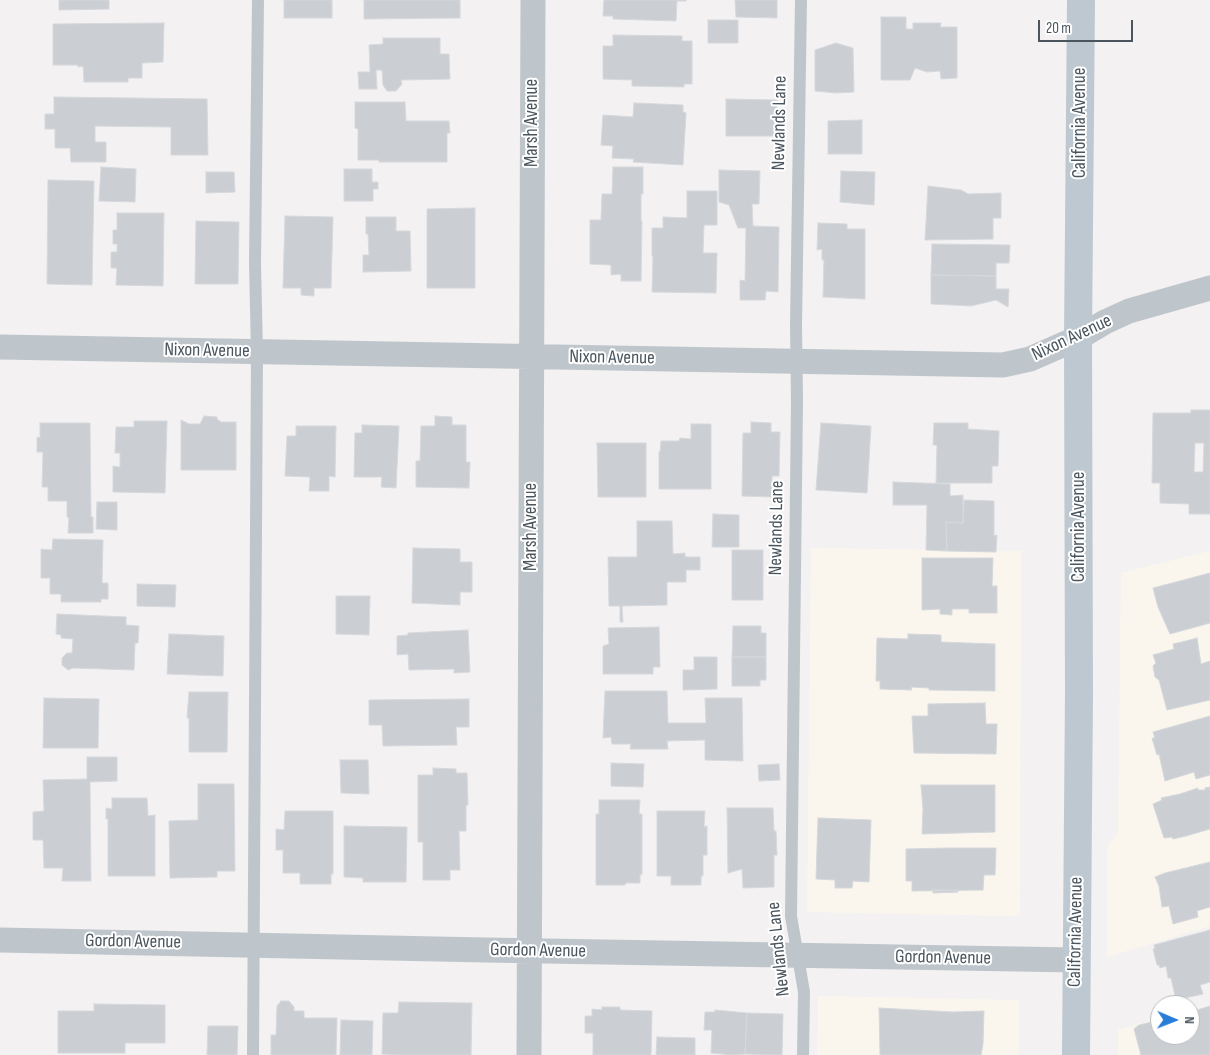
<!DOCTYPE html>
<style>
body{margin:0}
#map{position:relative;width:1210px;height:1055px;overflow:hidden;background:#f3f1f1;font-family:"Sofia Sans Condensed",sans-serif}
canvas{display:block}
.north{position:absolute;left:1150px;top:995px;width:50px;height:50px;box-sizing:border-box;background:#fff;border:1px solid #b7bbbe;border-radius:50%;rotate:91deg;font-size:14px;font-weight:700;line-height:20px;text-align:center;color:#4a555d}
.north::after{content:'';display:block;margin:auto;width:18px;height:22px;background:#287dd6;clip-path:polygon(50% 0,100% 100%,50% 72%,0 100%)}
.scale{position:absolute;left:1038px;top:20px;width:95px;height:22px;box-sizing:border-box;border:2px solid #4a555d;border-top:0;padding-left:6px;font-size:15px;line-height:18px;white-space:nowrap;color:#4a555d;-webkit-text-stroke:4px #fff;paint-order:stroke}
</style>
<div id="map">
<canvas width="1210" height="1055"></canvas>
<div class="north">N</div>
<div class="scale">20 m</div>
</div>
<script>
const context = document.querySelector('canvas').getContext('2d');
context.lineJoin = 'round';
function fill(path, color) { context.fillStyle = color; context.fill(path, 'evenodd'); }
const poly = rows => new Path2D(rows.map(r => 'M' + r).join(''));
function stroke(path, color, width, dash) { context.strokeStyle = color; context.lineWidth = width; context.lineCap = dash ? 'butt' : 'round'; context.setLineDash(dash || []); context.stroke(path); }
function drawText(font, color, halo, rows, align = 'center') {
  context.font = font + ' "Sofia Sans Condensed",sans-serif'; context.lineWidth = 4; context.setLineDash([]); context.textBaseline = 'middle'; context.strokeStyle = halo; context.fillStyle = color; for (const [text, x, y, turn = 0] of rows) {
    context.save(); context.translate(x, y); context.rotate((+turn || 0) * Math.PI / 180); context.textAlign = isNaN(turn) ? turn : align; if (halo) context.strokeText(text, 0, 0); context.fillText(text, 0, 0); context.restore();
  }
}
const commercial = poly([
 [811,548,1021,551,1020,912,1015,916,807,912],
 [1210,551,1210,926,1107,957,1107,854,1108,846,1118,833,1121,573],
 [818,996,1019,1000,1019,1055,817,1055],
 [1210,1005,1210,1055,1118,1055,1118,1030,1160,1018,1160,1035,1190,1035,1190,1010]
]);
const building = poly([
 [59,0,109,0,109,9,59,10,59,0],
 [284,0,332,0,332,18,284,18,284,0],
 [364,0,460,0,460,18,364,19,364,0],
 [604,0,686,0,686,1,677,1,676,21,613,19,613,16,603,16,604,0],
 [735,0,777,0,777,18,736,17,735,0],
 [881,17,906,17,906,29,913,29,913,23,941,23,940,27,957,27,957,78,941,79,940,71,927,72,915,68,910,80,881,80,881,17],
 [708,20,738,20,738,43,708,43,708,20],
 [164,23,163,62,142,63,142,78,128,78,128,82,84,82,83,66,78,67,78,65,53,65,53,24,164,23],
 [613,35,682,36,682,41,692,41,692,84,684,84,684,87,632,86,632,80,603,79,603,46,613,46,613,35],
 [383,38,440,38,440,54,449,54,450,79,401,80,402,84,396,91,387,91,383,85,382,70,376,70,377,89,359,89,358,72,370,72,369,45,383,44,383,38],
 [836,43,853,48,854,92,836,93,815,91,815,50,836,43],
 [54,97,207,99,208,155,171,155,171,127,95,126,95,142,106,142,106,162,71,162,70,148,55,148,55,129,45,129,45,114,54,114,54,97],
 [726,99,777,100,777,136,726,136,726,99],
 [355,102,405,102,406,121,449,121,450,133,447,133,447,162,379,162,379,160,358,160,358,129,355,128,355,102],
 [634,103,683,105,683,112,686,113,683,165,633,162,634,159,612,158,613,146,601,145,603,115,633,117,634,103],
 [862,120,862,154,828,154,828,121,862,120],
 [101,167,136,169,135,202,99,201,101,167],
 [613,167,643,167,643,194,641,194,641,221,642,221,641,281,621,281,621,274,611,275,611,265,590,264,590,220,601,220,602,194,612,194,613,167],
 [344,169,372,169,372,182,378,182,378,189,373,189,373,201,344,201,344,169],
 [719,170,760,171,759,204,752,204,753,226,779,227,778,292,766,291,765,300,740,300,740,280,745,281,746,228,738,228,729,205,719,202,719,170],
 [841,171,875,172,874,205,840,202,841,171],
 [206,172,234,172,235,192,206,193,206,172],
 [48,180,94,181,92,285,47,284,48,180],
 [928,186,961,190,968,194,1001,193,1001,218,993,218,993,239,925,240,928,186],
 [687,191,717,191,717,225,704,225,703,253,717,253,716,293,652,292,653,256,652,256,652,228,663,228,663,217,687,218,687,191],
 [475,208,475,288,427,288,427,209,475,208],
 [117,213,164,213,163,286,116,285,117,268,111,268,111,252,117,252,117,244,113,244,113,230,117,230,117,213],
 [285,216,333,217,331,288,314,288,314,296,301,295,301,288,283,288,285,216],
 [366,217,396,217,396,231,410,231,411,271,363,272,363,255,369,255,368,234,366,234,366,217],
 [196,221,239,222,238,284,195,284,196,221],
 [818,223,847,224,847,229,865,229,865,299,823,297,824,260,822,260,822,249,817,250,818,223],
 [932,244,1010,245,1009,263,996,263,996,276,931,275,932,244],
 [931,275,996,276,996,289,1009,289,1008,307,996,300,971,306,931,304,931,275],
 [1191,410,1210,410,1210,514,1189,514,1189,504,1160,503,1160,483,1152,483,1153,413,1191,413,1191,410],
 [1195,443,1204,443,1203,472,1194,472,1195,443],
 [204,416,217,417,217,419,221,422,236,422,236,470,181,470,181,420,189,424,200,424,204,416],
 [435,416,452,417,452,425,466,425,466,462,470,462,469,488,416,487,416,461,420,461,421,426,435,426,435,416],
 [134,421,167,421,165,493,113,492,113,466,120,467,120,453,115,453,116,427,134,427,134,421],
 [751,422,771,423,771,432,780,432,779,476,772,476,772,497,742,496,743,433,751,433,751,422],
 [40,423,90,423,91,517,93,517,93,533,68,533,69,518,67,517,67,501,48,501,48,487,42,487,43,452,37,452,37,437,40,438,40,423],
 [821,423,871,426,867,493,816,490,821,423],
 [934,423,968,423,968,429,999,431,998,466,992,466,992,483,936,483,937,445,933,445,934,423],
 [691,424,711,424,711,489,659,489,659,452,660,452,661,441,679,441,680,438,691,439,691,424],
 [362,425,399,426,396,488,381,487,382,477,354,477,355,433,362,433,362,425],
 [296,426,336,426,335,477,329,476,329,491,309,491,310,477,285,476,287,436,296,436,296,426],
 [597,443,646,443,646,497,598,497,597,443],
 [893,482,950,484,950,496,963,495,963,523,946,522,947,551,926,550,927,505,893,505,893,482],
 [964,500,994,501,994,536,997,535,996,552,947,551,946,522,963,523,964,500],
 [97,502,117,502,117,530,96,529,97,502],
 [713,514,739,515,739,547,712,547,713,514],
 [637,521,672,521,673,554,685,553,685,557,700,557,700,570,686,570,686,582,667,582,667,605,622,606,623,622,620,622,620,606,609,606,608,557,637,557,637,521],
 [53,539,103,540,102,583,108,583,108,599,101,599,101,602,61,602,61,594,50,594,50,578,41,578,41,549,52,550,53,539],
 [413,548,460,549,460,562,472,562,472,592,460,592,460,605,412,603,413,548],
 [732,550,763,550,763,600,732,600,732,550],
 [922,558,993,558,992,586,997,586,997,613,969,613,969,609,952,609,952,615,940,614,940,609,922,610,922,558],
 [1210,573,1210,623,1170,634,1158,607,1153,588,1210,573],
 [137,584,176,585,175,607,137,606,137,584],
 [336,596,370,596,369,635,336,634,336,596],
 [57,614,126,617,126,625,139,626,138,643,135,643,134,670,73,668,68,670,62,665,62,658,67,653,72,653,73,639,61,638,61,635,56,634,57,614],
 [733,626,761,626,761,633,766,633,766,657,732,657,733,626],
 [659,627,660,667,653,667,653,674,603,674,603,646,609,644,608,628,659,627],
 [468,630,470,672,454,673,454,669,409,670,408,654,397,655,397,636,408,635,408,633,468,630],
 [169,634,224,636,223,676,167,674,169,634],
 [908,634,941,635,941,642,995,644,995,691,929,690,929,688,911,687,912,690,880,689,880,681,876,681,877,638,908,639,908,634],
 [1197,638,1201,664,1210,661,1210,700,1167,710,1159,680,1155,677,1153,666,1156,663,1153,655,1174,649,1173,644,1186,641,1197,638],
 [694,657,717,657,717,689,683,690,683,670,694,670,694,657],
 [732,657,766,657,766,680,760,680,760,686,732,686,732,657],
 [605,691,667,691,668,723,706,723,705,698,742,698,743,761,705,760,705,740,667,741,668,749,630,749,631,744,612,744,611,737,603,738,605,691],
 [189,692,228,692,227,752,189,752,189,718,187,718,189,692],
 [44,698,99,699,98,748,43,748,44,698],
 [469,699,469,727,456,727,457,745,383,746,382,725,369,725,369,700,469,699],
 [985,703,986,724,997,724,996,754,914,753,912,716,928,716,928,704,985,703],
 [1210,716,1210,775,1196,779,1194,772,1165,781,1159,754,1157,755,1152,738,1155,738,1153,732,1210,716],
 [87,757,117,757,117,781,90,782,91,881,62,881,63,868,44,868,43,840,33,840,33,812,44,811,43,780,87,779,87,757],
 [340,760,368,760,369,794,341,793,340,760],
 [611,763,644,764,643,787,611,786,611,763],
 [779,764,780,780,759,781,758,765,779,764],
 [433,768,456,769,456,773,467,773,468,805,466,805,466,831,459,831,460,870,450,870,450,880,423,880,423,842,418,842,418,775,433,775,433,768],
 [198,784,234,784,235,871,217,871,217,877,170,878,169,821,198,820,198,784],
 [921,785,995,785,995,832,922,834,923,809,921,785],
 [1210,787,1210,829,1186,836,1173,839,1172,837,1164,838,1153,804,1162,800,1161,798,1180,794,1198,788,1198,790,1205,790,1205,788,1210,787],
 [112,798,147,798,148,816,155,815,155,876,108,876,108,819,106,819,106,808,112,809,112,798],
 [599,800,640,800,639,814,642,814,642,874,640,875,640,883,626,883,625,885,596,885,596,814,599,814,599,800],
 [727,808,773,808,774,831,776,831,777,855,774,855,774,887,743,888,742,869,728,873,727,808],
 [285,811,333,811,333,874,331,874,331,884,300,884,300,873,283,873,283,850,276,850,276,829,284,830,285,811],
 [657,811,705,811,704,827,707,826,707,855,703,855,703,876,701,876,701,885,671,885,671,876,657,876,657,811],
 [818,818,871,820,869,882,853,881,852,888,835,888,835,880,816,879,818,818],
 [344,826,407,827,406,882,363,882,363,878,344,877,344,826],
 [948,848,996,848,995,875,984,875,983,890,912,891,912,881,906,881,906,849,948,848],
 [1210,862,1210,907,1197,911,1198,917,1173,924,1169,906,1162,907,1159,886,1155,877,1165,873,1210,862],
 [933,890,958,890,958,892,933,893,933,890],
 [1210,930,1210,982,1200,985,1203,994,1176,1000,1171,978,1168,978,1166,966,1160,968,1159,965,1157,965,1153,949,1155,948,1154,945,1210,930],
 [281,1001,289,1001,294,1007,294,1011,304,1011,304,1018,337,1018,336,1055,271,1055,271,1035,276,1035,277,1006,281,1001],
 [399,1002,472,1003,471,1055,402,1055,382,1054,383,1013,398,1013,399,1002],
 [94,1004,165,1005,165,1043,125,1043,125,1053,58,1053,58,1011,94,1011,94,1004],
 [1210,1006,1210,1055,1141,1055,1134,1029,1139,1025,1160,1020,1160,1035,1190,1035,1190,1012,1210,1006],
 [602,1007,620,1007,620,1010,652,1011,651,1055,593,1055,593,1033,585,1033,585,1016,592,1016,592,1009,602,1010,602,1007],
 [879,1008,953,1012,984,1011,983,1044,981,1055,880,1055,879,1008],
 [715,1010,747,1013,745,1054,732,1055,711,1053,712,1030,704,1030,705,1012,715,1012,715,1010],
 [747,1013,783,1014,782,1055,745,1054,747,1013],
 [341,1020,373,1021,372,1055,340,1055,341,1020],
 [208,1026,238,1026,237,1055,207,1055,208,1026],
 [657,1037,695,1038,695,1055,656,1055,657,1037]
]);
const lane = poly([
 [801,0,796,325,797,401,791,916,804,992,803,1055],
 [253,1055,257,352,255,264,258,0]
]);
const street = poly([
 [0,347,1003,365,1030,359,1078,338,1105,322,1129,311,1210,288],
 [0,940,486,950,1076,960],
 [529,1055,533,0]
]);
const secondary = poly([
 [1076,1055,1079,693,1078,338,1081,0]
]);
const streetNames = [
 ["Marsh Avenue",532,123,-90],
 ["Newlands Lane",780,123,-89],
 ["California Avenue",1080,123,-90],
 ["Nixon Avenue",1072,338,-25],
 ["Nixon Avenue",207,351,1],
 ["Nixon Avenue",612,358,1],
 ["Marsh Avenue",531,527,-90],
 ["California Avenue",1079,527,-90],
 ["Newlands Lane",777,528,-89],
 ["California Avenue",1076,932,-89],
 ["Gordon Avenue",133,942,1],
 ["Newlands Lane",779,949,-96],
 ["Gordon Avenue",538,951,1],
 ["Gordon Avenue",943,958,1]
];
fill(commercial, '#fbf6ed');
fill(building, '#cbced3');
stroke(building, '#d5d8dc', 1);
stroke(lane, '#bec6cc', 12);
stroke(street, '#bec6cc', 25);
stroke(secondary, '#bec8d1', 28);
drawText('19px', '#4a555d', '#fff', streetNames);
</script>
